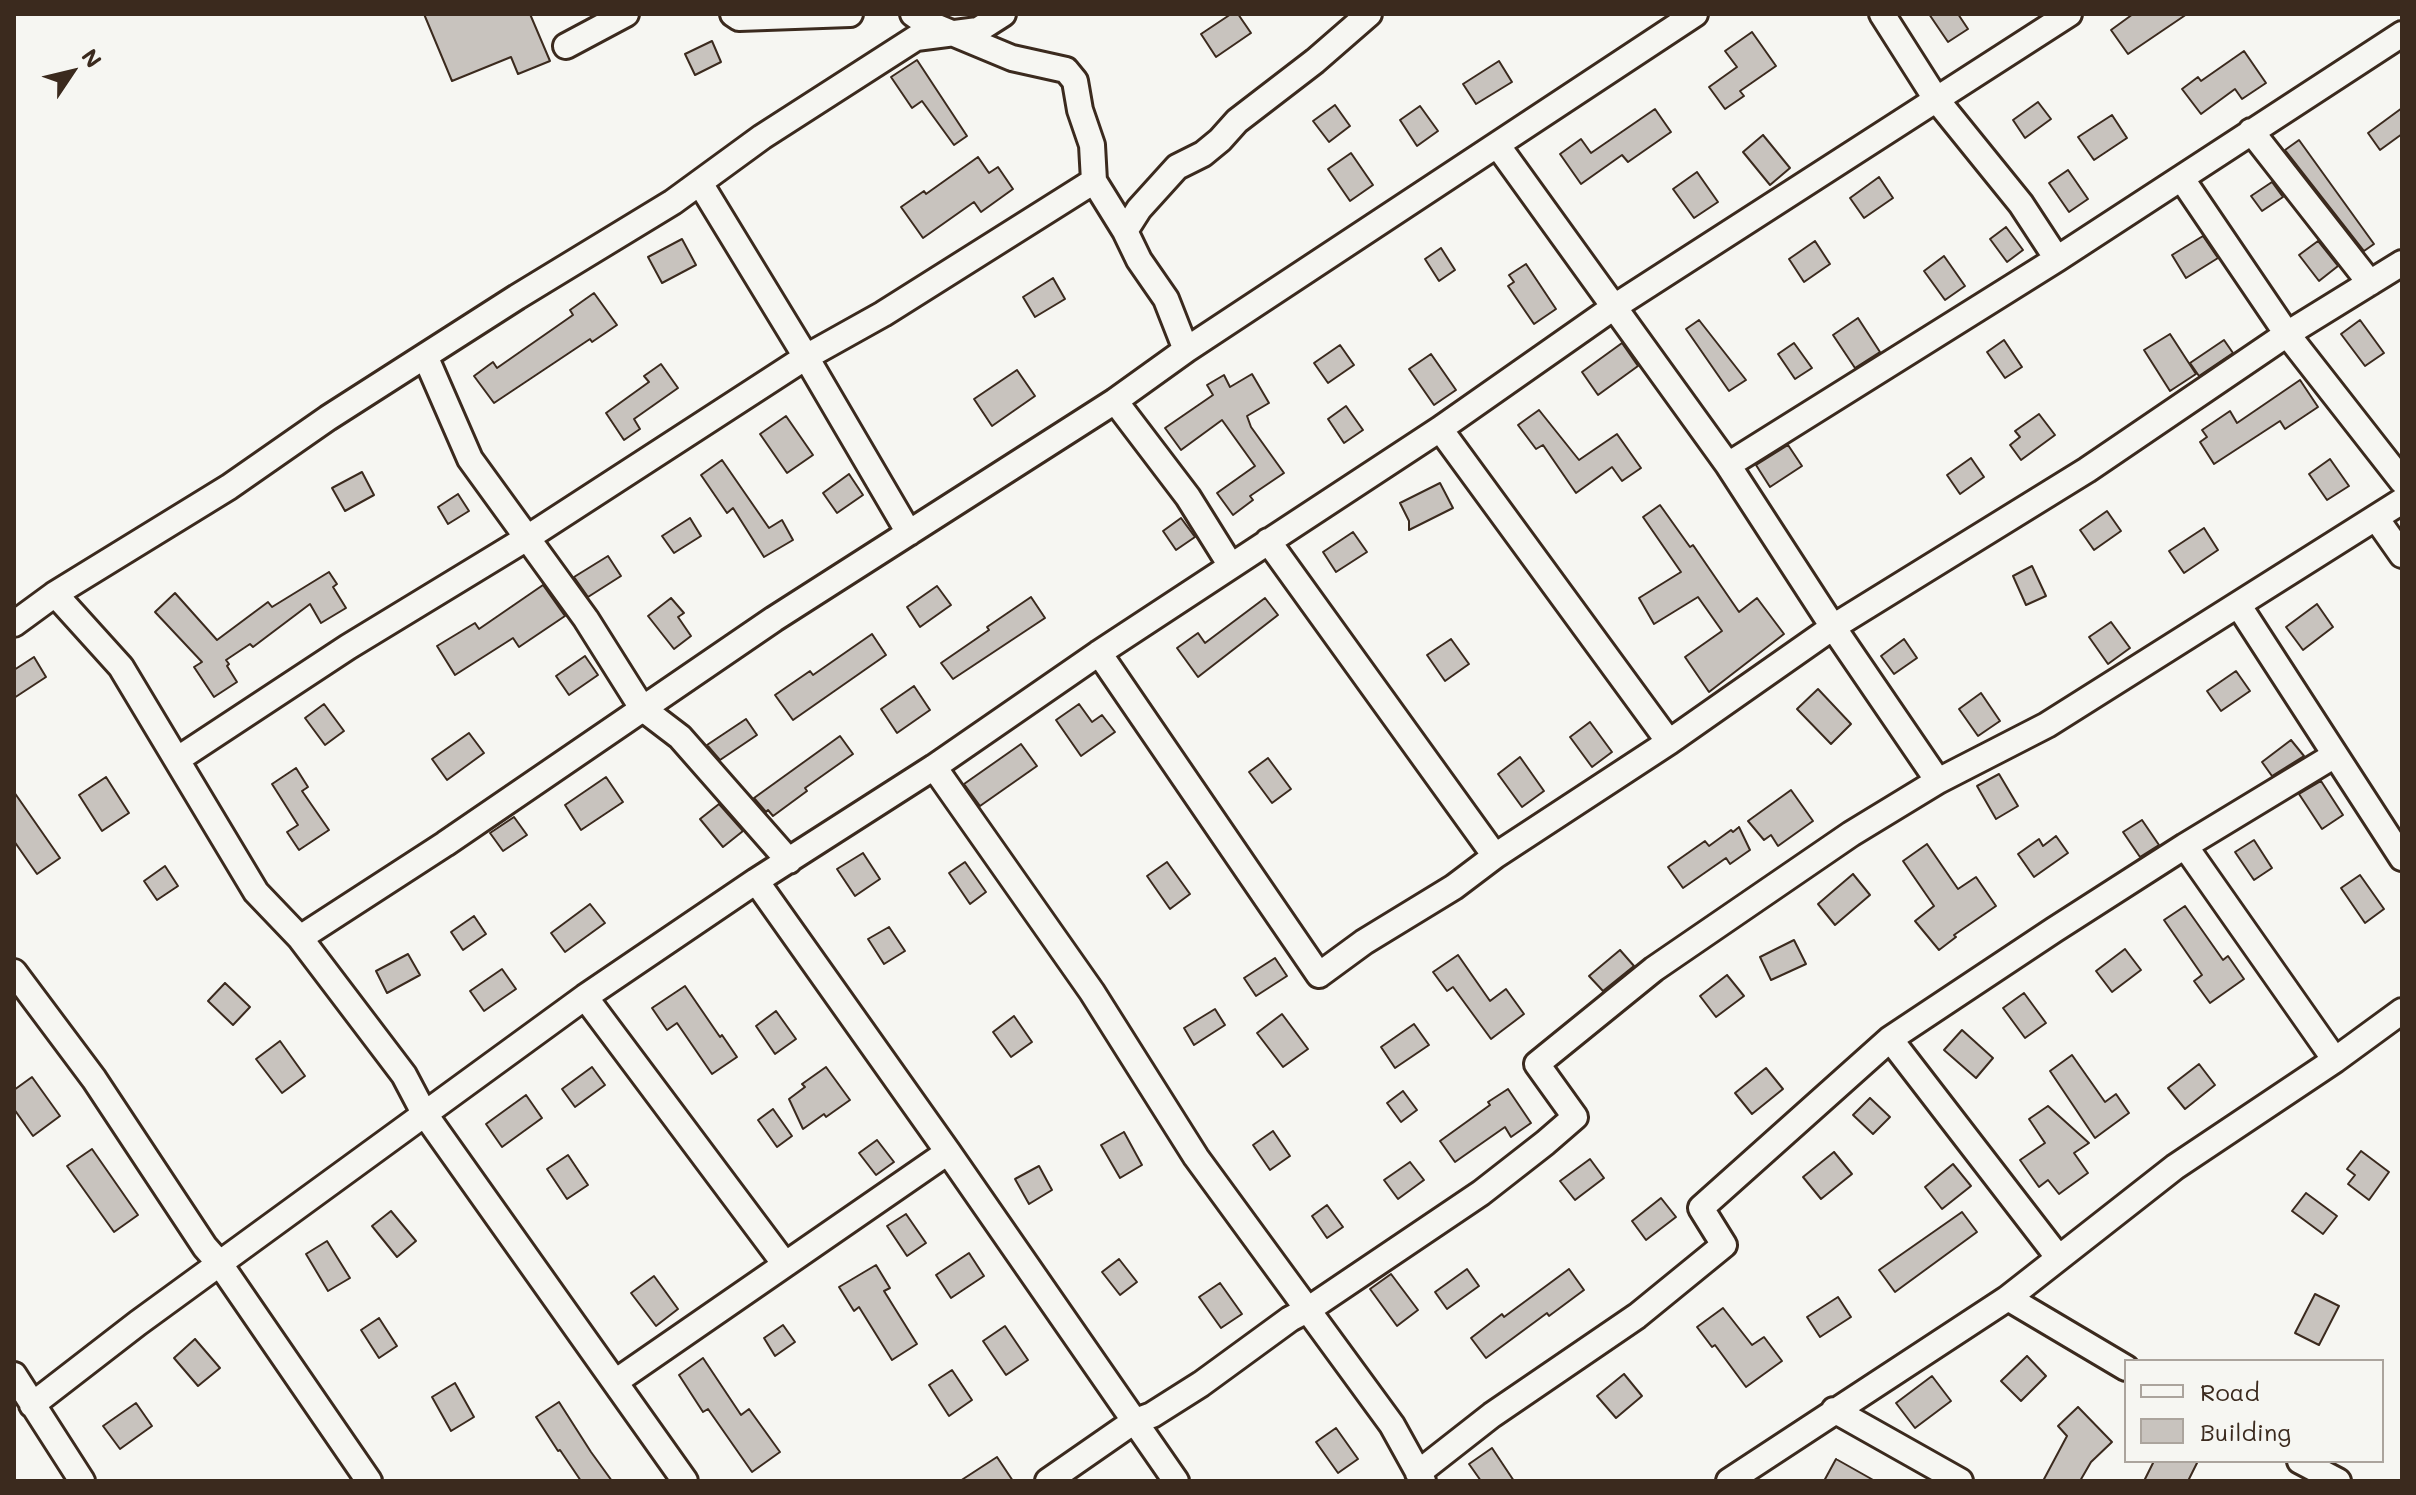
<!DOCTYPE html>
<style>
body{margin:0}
#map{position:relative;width:2416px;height:1495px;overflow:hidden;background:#f6f6f2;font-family:Mali,sans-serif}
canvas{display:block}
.frame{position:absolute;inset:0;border:16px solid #3b2a1e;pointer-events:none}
.legend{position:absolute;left:2124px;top:1359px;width:260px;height:104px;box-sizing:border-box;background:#f6f6f2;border:2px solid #aba49d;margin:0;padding:10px 14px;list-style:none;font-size:24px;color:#3b2a1e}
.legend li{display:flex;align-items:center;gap:16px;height:40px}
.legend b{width:40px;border:2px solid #aba49d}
.north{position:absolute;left:32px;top:32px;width:80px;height:80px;-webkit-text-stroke:6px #f6f6f2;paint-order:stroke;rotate:55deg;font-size:22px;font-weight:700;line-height:32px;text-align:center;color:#3b2a1e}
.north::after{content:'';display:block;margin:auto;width:28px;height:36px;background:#3b2a1e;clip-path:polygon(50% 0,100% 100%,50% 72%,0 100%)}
</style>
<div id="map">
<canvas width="2416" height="1495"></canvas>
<div class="frame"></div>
<ul class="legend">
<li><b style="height:10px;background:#f6f6f2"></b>Road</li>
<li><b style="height:22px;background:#c8c3be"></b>Building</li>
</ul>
<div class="north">N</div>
</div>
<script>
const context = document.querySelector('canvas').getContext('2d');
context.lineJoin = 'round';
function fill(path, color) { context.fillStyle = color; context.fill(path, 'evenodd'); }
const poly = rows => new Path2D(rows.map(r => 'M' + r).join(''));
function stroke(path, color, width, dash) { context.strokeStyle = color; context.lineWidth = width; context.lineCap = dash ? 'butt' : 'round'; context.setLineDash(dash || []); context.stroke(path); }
const building = poly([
 [424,14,530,14,550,61,518,74,511,57,452,81,424,14],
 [1231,14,1238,14,1251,33,1216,57,1201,34,1231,14],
 [1929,14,1958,14,1968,29,1948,42,1929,14],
 [2133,14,2187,14,2128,54,2111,30,2133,14],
 [1752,32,1776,66,1740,91,1744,96,1725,109,1709,87,1737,67,1725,51,1752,32],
 [712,41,721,62,695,75,685,54,712,41],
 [2244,51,2266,83,2242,99,2235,89,2201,114,2182,89,2198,77,2201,81,2244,51],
 [917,60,967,136,954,145,922,101,912,108,891,77,917,60],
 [1499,61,1512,82,1476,104,1463,84,1499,61],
 [2038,102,2051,119,2025,138,2013,120,2038,102],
 [1335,105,1350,126,1329,142,1313,121,1335,105],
 [1420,106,1438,131,1417,146,1400,120,1420,106],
 [2402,108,2402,134,2380,150,2368,133,2402,108],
 [1655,109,1671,132,1628,162,1622,155,1581,184,1560,154,1581,139,1591,153,1655,109],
 [2112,115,2127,138,2094,160,2078,137,2112,115],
 [1763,135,1790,168,1770,185,1743,152,1763,135],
 [2299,140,2374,244,2364,251,2285,150,2299,140],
 [1351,153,1373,185,1350,201,1328,169,1351,153],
 [978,157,989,173,998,167,1013,189,981,212,974,202,923,238,901,207,924,191,926,194,978,157],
 [2068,170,2088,199,2069,212,2049,183,2068,170],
 [1697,172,1718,202,1694,218,1673,189,1697,172],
 [1879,177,1893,198,1864,218,1850,198,1879,177],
 [2272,182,2283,197,2262,211,2251,196,2272,182],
 [2006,227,2023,250,2007,262,1990,239,2006,227],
 [2203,236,2218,258,2186,278,2172,255,2203,236],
 [682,239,696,265,662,283,648,257,682,239],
 [1815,241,1830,264,1804,282,1789,259,1815,241],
 [2318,241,2338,266,2319,281,2299,255,2318,241],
 [1441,248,1455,270,1439,281,1425,259,1441,248],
 [1944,256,1965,286,1945,300,1924,271,1944,256],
 [1526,264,1556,309,1534,324,1508,286,1514,282,1509,275,1526,264],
 [1053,278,1065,299,1035,317,1023,297,1053,278],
 [594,293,617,325,592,342,590,339,494,403,474,376,493,362,497,368,573,315,570,310,594,293],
 [1858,318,1880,352,1855,368,1833,335,1858,318],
 [1699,320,1746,380,1729,391,1686,329,1699,320],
 [2360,320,2384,353,2365,366,2341,334,2360,320],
 [2170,334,2196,374,2170,391,2144,350,2170,334],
 [2004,340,2022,367,2005,378,1987,352,2004,340],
 [2224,340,2233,353,2199,376,2190,363,2224,340],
 [1622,343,1638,366,1598,395,1582,372,1622,343],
 [1794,343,1812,368,1795,379,1778,354,1794,343],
 [1340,345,1354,365,1328,383,1314,363,1340,345],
 [1431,354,1456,390,1434,405,1409,369,1431,354],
 [661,364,678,388,634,419,640,429,624,440,606,413,649,382,644,376,661,364],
 [1017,370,1035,396,992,426,974,399,1017,370],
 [1252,374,1269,403,1247,416,1251,427,1284,473,1250,496,1253,500,1233,515,1217,493,1255,466,1222,420,1181,450,1165,428,1213,395,1207,385,1224,375,1230,387,1252,374],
 [2300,380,2318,407,2285,429,2280,421,2214,464,2200,442,2207,437,2202,430,2230,411,2237,423,2300,380],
 [1346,406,1363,430,1344,443,1328,419,1346,406],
 [1539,410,1579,460,1617,434,1641,468,1622,481,1612,467,1576,493,1543,445,1536,449,1518,425,1539,410],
 [2039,414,2055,435,2021,460,2010,445,2020,437,2015,431,2039,414],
 [786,416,813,455,787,473,760,434,786,416],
 [1788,445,1802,466,1770,487,1756,465,1788,445],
 [1971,458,1984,477,1960,494,1947,475,1971,458],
 [2330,459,2349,486,2327,500,2309,474,2330,459],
 [722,460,769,528,782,520,793,540,764,557,733,508,727,513,701,475,722,460],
 [362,472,374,495,345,511,332,488,362,472],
 [849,474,863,495,837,513,823,493,849,474],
 [1440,483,1453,508,1409,530,1409,521,1400,503,1440,483],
 [458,494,469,511,448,524,438,507,458,494],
 [1660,505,1690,547,1693,545,1739,612,1757,598,1784,634,1709,692,1685,657,1722,631,1698,597,1654,624,1639,598,1681,572,1643,517,1660,505],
 [2107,511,2121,531,2094,550,2080,530,2107,511],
 [690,518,701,536,674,553,662,536,690,518],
 [1181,518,1195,537,1176,550,1163,531,1181,518],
 [2204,528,2218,550,2184,573,2169,551,2204,528],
 [1353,532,1367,552,1336,572,1323,552,1353,532],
 [608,556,621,576,588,597,574,577,608,556],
 [2032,566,2046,596,2026,605,2013,576,2032,566],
 [329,572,337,584,333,587,346,608,321,623,310,604,253,647,250,644,226,660,229,664,227,666,237,682,214,697,194,667,202,662,155,612,175,593,217,640,268,602,272,607,329,572],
 [543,585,565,616,519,647,513,638,455,675,437,646,475,623,479,629,543,585],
 [937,586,951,605,920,627,907,607,937,586],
 [1031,597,1045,618,953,679,941,663,989,630,987,627,1031,597],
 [671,598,684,613,678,617,691,636,674,649,648,616,671,598],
 [1265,598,1278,615,1198,677,1177,648,1198,633,1205,643,1265,598],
 [2317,604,2333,627,2303,650,2286,627,2317,604],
 [2111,622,2130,648,2108,664,2089,637,2111,622],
 [872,634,886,655,793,720,775,695,810,671,813,675,872,634],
 [1451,639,1469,664,1445,681,1427,655,1451,639],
 [1904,639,1917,658,1894,674,1881,656,1904,639],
 [585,656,598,675,569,695,556,676,585,656],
 [34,657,46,677,14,698,14,670,34,657],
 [2236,671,2250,691,2221,711,2207,691,2236,671],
 [914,686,930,710,897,733,881,709,914,686],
 [1818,689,1851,724,1831,744,1797,709,1818,689],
 [1981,693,2000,721,1978,736,1959,709,1981,693],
 [324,704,344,731,325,745,305,718,324,704],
 [1079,704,1092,722,1102,715,1115,732,1081,756,1056,720,1079,704],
 [746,719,757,735,720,760,707,745,746,719],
 [1590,722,1612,752,1592,767,1570,737,1590,722],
 [469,733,484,753,447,780,432,759,469,733],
 [840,736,853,754,805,788,807,791,773,816,768,810,766,812,754,798,840,736],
 [2291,740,2304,756,2272,776,2262,762,2291,740],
 [1021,744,1037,766,980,806,964,784,1021,744],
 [1520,757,1544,791,1522,807,1498,774,1520,757],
 [1268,758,1291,789,1272,803,1249,772,1268,758],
 [296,768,308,787,302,791,329,830,299,850,287,832,298,825,272,784,296,768],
 [1999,774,2018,806,1996,819,1977,786,1999,774],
 [106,777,129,813,102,831,79,795,106,777],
 [606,777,623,802,581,830,565,805,606,777],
 [2321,781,2343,815,2322,829,2299,794,2321,781],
 [1791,790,1813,821,1778,846,1771,835,1764,840,1748,821,1791,790],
 [14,792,60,858,37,874,14,841,14,792],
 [719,804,743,831,723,847,700,819,719,804],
 [514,817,527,835,503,851,490,833,514,817],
 [2142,820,2159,845,2140,857,2123,832,2142,820],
 [1739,827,1750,850,1730,864,1726,858,1683,888,1668,867,1705,841,1709,846,1731,830,1733,832,1739,827],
 [2056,836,2068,853,2034,877,2018,854,2039,839,2043,846,2056,836],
 [2254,840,2272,868,2254,880,2235,852,2254,840],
 [1927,844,1958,889,1976,877,1996,906,1954,935,1956,937,1939,950,1915,921,1934,906,1903,861,1927,844],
 [863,853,880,879,855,896,837,869,863,853],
 [965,862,986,892,970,904,949,873,965,862],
 [1167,862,1190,894,1170,909,1147,876,1167,862],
 [165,866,178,886,157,900,144,881,165,866],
 [1853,874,1870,895,1835,925,1818,904,1853,874],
 [2360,875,2384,909,2365,923,2341,888,2360,875],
 [590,904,605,923,565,952,551,933,590,904],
 [2185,906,2223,960,2228,956,2244,979,2210,1003,2194,981,2202,975,2164,920,2185,906],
 [474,916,486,934,463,950,451,932,474,916],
 [889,927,905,951,884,964,868,939,889,927],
 [1794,940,1806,964,1771,980,1760,957,1794,940],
 [2125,949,2141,970,2112,992,2096,971,2125,949],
 [1620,950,1634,966,1603,991,1589,976,1620,950],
 [408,954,420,975,387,993,376,971,408,954],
 [1458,955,1490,1001,1506,989,1524,1014,1491,1039,1453,987,1447,991,1433,972,1458,955],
 [1275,958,1287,976,1256,996,1244,978,1275,958],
 [502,969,516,989,484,1011,470,991,502,969],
 [1727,975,1744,996,1716,1017,1700,996,1727,975],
 [225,983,250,1007,233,1025,208,1001,225,983],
 [685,986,720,1037,722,1035,737,1057,712,1074,677,1023,667,1030,652,1008,685,986],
 [2024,993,2046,1023,2025,1038,2003,1008,2024,993],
 [1215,1009,1225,1025,1194,1045,1184,1028,1215,1009],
 [776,1011,796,1039,775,1054,756,1026,776,1011],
 [1282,1014,1308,1049,1283,1067,1257,1033,1282,1014],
 [1014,1016,1032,1042,1011,1057,993,1032,1014,1016],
 [1414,1024,1429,1045,1395,1068,1381,1047,1414,1024],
 [1962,1030,1993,1058,1976,1078,1944,1050,1962,1030],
 [280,1041,305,1076,282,1093,256,1059,280,1041],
 [2072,1055,2105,1102,2116,1094,2129,1113,2095,1138,2050,1071,2072,1055],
 [2199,1064,2215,1085,2185,1109,2168,1088,2199,1064],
 [592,1067,605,1085,575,1107,562,1089,592,1067],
 [826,1067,850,1100,826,1117,824,1114,803,1129,789,1099,805,1087,802,1084,826,1067],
 [1766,1068,1783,1089,1752,1114,1735,1093,1766,1068],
 [32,1077,60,1116,33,1136,14,1109,14,1090,32,1077],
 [1508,1089,1531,1123,1511,1137,1505,1127,1455,1162,1440,1141,1490,1105,1488,1102,1508,1089],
 [1403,1091,1417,1110,1401,1122,1387,1103,1403,1091],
 [526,1095,542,1118,502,1147,486,1124,526,1095],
 [1870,1098,1890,1117,1873,1134,1853,1115,1870,1098],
 [2048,1106,2089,1143,2074,1153,2088,1173,2059,1194,2048,1180,2039,1187,2020,1160,2045,1143,2029,1119,2048,1106],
 [773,1109,792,1136,777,1147,758,1120,773,1109],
 [1273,1131,1290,1156,1270,1170,1253,1145,1273,1131],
 [1124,1132,1142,1165,1120,1178,1101,1145,1124,1132],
 [877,1140,894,1162,876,1175,859,1153,877,1140],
 [92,1149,138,1215,114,1232,67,1166,92,1149],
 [2361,1151,2389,1172,2369,1200,2348,1184,2355,1175,2347,1169,2361,1151],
 [1834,1152,1852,1174,1821,1199,1803,1177,1834,1152],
 [568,1155,588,1185,567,1199,547,1169,568,1155],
 [1590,1159,1604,1178,1575,1200,1560,1181,1590,1159],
 [1410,1162,1424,1180,1398,1199,1384,1180,1410,1162],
 [1953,1164,1971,1186,1942,1209,1925,1187,1953,1164],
 [1039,1166,1052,1190,1029,1204,1015,1179,1039,1166],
 [2306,1193,2337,1216,2323,1234,2292,1211,2306,1193],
 [1661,1198,1676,1217,1646,1240,1632,1221,1661,1198],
 [1327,1205,1343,1227,1327,1238,1312,1216,1327,1205],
 [391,1211,416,1241,397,1257,372,1226,391,1211],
 [1962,1212,1977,1232,1895,1292,1879,1270,1962,1212],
 [906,1214,926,1243,907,1256,887,1226,906,1214],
 [327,1241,350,1278,328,1291,306,1254,327,1241],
 [969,1253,984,1276,951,1298,936,1275,969,1253],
 [1119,1259,1137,1282,1120,1295,1102,1272,1119,1259],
 [876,1265,890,1288,884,1291,917,1344,892,1360,859,1307,854,1311,839,1287,876,1265],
 [1467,1269,1479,1286,1447,1309,1435,1292,1467,1269],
 [1569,1269,1584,1290,1549,1316,1547,1313,1486,1358,1471,1338,1502,1314,1504,1317,1569,1269],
 [1391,1274,1418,1310,1397,1326,1370,1289,1391,1274],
 [654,1276,678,1309,656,1326,631,1293,654,1276],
 [1220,1283,1242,1314,1221,1328,1199,1297,1220,1283],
 [2315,1294,2339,1306,2319,1345,2295,1333,2315,1294],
 [1838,1297,1851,1317,1820,1337,1807,1317,1838,1297],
 [1723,1308,1752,1345,1764,1337,1782,1361,1746,1387,1715,1345,1712,1347,1697,1327,1723,1308],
 [379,1318,397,1346,379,1358,361,1330,379,1318],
 [783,1325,795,1342,775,1356,764,1338,783,1325],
 [1005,1326,1028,1360,1006,1375,983,1341,1005,1326],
 [195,1339,220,1368,198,1386,174,1358,195,1339],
 [2027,1356,2046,1376,2021,1401,2001,1381,2027,1356],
 [703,1358,741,1415,749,1409,780,1452,752,1472,708,1409,703,1412,679,1375,703,1358],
 [952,1370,972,1400,949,1416,929,1385,952,1370],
 [1624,1374,1642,1396,1616,1418,1597,1396,1624,1374],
 [1932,1376,1951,1401,1915,1428,1896,1403,1932,1376],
 [455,1383,474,1417,451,1431,432,1397,455,1383],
 [559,1402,591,1452,612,1481,581,1481,560,1450,558,1451,536,1417,559,1402],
 [136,1403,152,1426,120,1449,103,1426,136,1403],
 [2078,1407,2112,1442,2091,1462,2080,1481,2043,1481,2067,1436,2058,1426,2078,1407],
 [1336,1428,1358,1459,1338,1473,1316,1442,1336,1428],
 [1492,1448,1514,1481,1481,1481,1469,1464,1492,1448],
 [997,1457,1013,1481,960,1481,997,1457],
 [1836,1459,1875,1481,1824,1481,1836,1459],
 [2154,1461,2198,1461,2188,1481,2144,1481,2154,1461]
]);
const minor = poly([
 [733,14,739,18,850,14],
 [913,14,923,21,1012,58,1066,70,1075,81,1080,110,1092,145,1094,181,1125,231,1139,260,1166,299,1186,350],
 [1882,14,1936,99,2021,204,2057,259],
 [566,46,626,14],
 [2251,131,2370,283],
 [1498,146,1728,465,1833,627,1938,781],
 [2182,179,2287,334,2402,481],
 [700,183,806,357,909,533],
 [1125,231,1139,209,1177,167,1203,154,1220,140,1237,121,1315,61,1369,14],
 [426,358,470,459,586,619,642,708,680,737,789,861],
 [1115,401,1188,497,1231,566],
 [1440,429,1669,742],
 [1728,465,2057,259,2402,34],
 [2376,518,2402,555],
 [1268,541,1495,856],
 [55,594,121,667,256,892,300,938,404,1075,424,1113,685,1481],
 [2239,606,2402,858],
 [14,624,55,594,229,487,328,418,517,297,673,202,762,137,916,38,978,30,1003,14],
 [1099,653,1319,975,1364,942,1454,887,1495,856,1669,742,1833,627,2087,470,2287,334,2402,263],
 [178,759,348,647,527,538,806,357,883,314,1094,181],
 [934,767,1092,992,1196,1157,1392,1425,1423,1481],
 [2185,846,2335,1060],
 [756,881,948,1152,1176,1481],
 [300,938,445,844,774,619,1115,401,1186,350,1695,14],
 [14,972,94,1079,205,1247,220,1264,369,1481],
 [585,997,784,1263],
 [1890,1039,2058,1257],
 [2008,1298,2126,1368],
 [14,1375,82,1481],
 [615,1382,948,1152],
 [32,1405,138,1323,585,997,756,881,934,767,1099,653,1440,429,1614,307,2069,14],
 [1834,1410,1960,1481],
 [2300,1461,2338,1481],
 [1418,1473,1492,1415,1637,1316,1724,1245,1701,1208,1890,1039,2054,930,2185,846,2335,755],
 [1048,1481,1133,1422,1152,1415,1201,1384,1290,1319,1309,1309,1481,1193,1545,1143,1575,1117,1537,1064,1654,969,1851,834,1938,781,2047,725,2402,501],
 [1729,1481,2008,1298,2175,1167,2335,1060,2402,1011]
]);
fill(building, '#c8c3be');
stroke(building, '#3b2a1e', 2);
stroke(minor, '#3b2a1e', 30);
stroke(minor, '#f6f6f2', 24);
</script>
